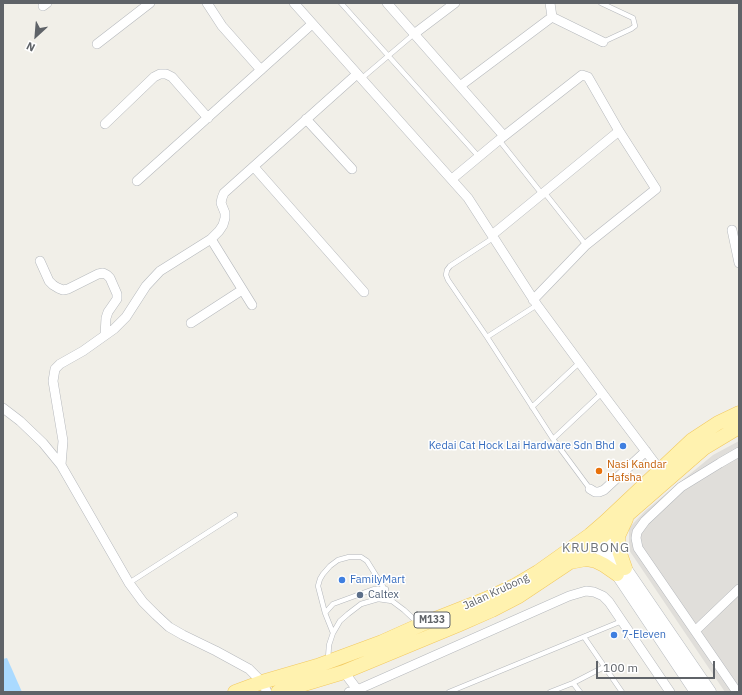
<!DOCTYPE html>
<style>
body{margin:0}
#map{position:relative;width:742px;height:695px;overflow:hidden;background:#f1efe8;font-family:"IBM Plex Sans",sans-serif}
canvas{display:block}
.frame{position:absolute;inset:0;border:4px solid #5f6368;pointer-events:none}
.north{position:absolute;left:16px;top:16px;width:40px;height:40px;-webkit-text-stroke:3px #fff;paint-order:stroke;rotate:206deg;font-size:11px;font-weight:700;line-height:16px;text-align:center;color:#5f6368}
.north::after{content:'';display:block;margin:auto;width:14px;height:18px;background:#5f6368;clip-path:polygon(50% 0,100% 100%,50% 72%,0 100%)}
.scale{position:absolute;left:596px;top:661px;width:119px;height:18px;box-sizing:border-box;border:2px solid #5f6368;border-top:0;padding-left:5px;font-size:12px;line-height:14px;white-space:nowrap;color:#5f6368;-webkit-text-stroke:3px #fff;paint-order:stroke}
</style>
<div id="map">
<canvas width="742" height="695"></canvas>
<div class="frame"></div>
<div class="north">N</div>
<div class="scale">100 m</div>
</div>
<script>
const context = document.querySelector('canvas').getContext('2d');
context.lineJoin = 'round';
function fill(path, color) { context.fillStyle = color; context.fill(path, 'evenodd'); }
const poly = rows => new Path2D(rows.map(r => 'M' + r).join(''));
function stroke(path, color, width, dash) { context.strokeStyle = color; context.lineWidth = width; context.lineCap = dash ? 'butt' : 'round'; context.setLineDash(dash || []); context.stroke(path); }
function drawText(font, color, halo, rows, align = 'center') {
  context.font = font + ' "IBM Plex Sans",sans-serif'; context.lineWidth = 3; context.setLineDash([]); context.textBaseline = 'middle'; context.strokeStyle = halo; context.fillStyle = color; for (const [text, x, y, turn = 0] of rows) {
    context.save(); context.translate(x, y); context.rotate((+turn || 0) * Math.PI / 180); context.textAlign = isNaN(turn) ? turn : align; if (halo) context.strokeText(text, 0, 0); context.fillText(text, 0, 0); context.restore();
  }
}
const industrial = poly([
 [739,441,739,692,725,692,629,550,629,528,645,511,713,455]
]);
const water = poly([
 [7,658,22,692,3,692,3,659]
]);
const lane = poly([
 [341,3,479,157],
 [601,3,633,18,635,26,631,29,603,42],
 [361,79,414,34],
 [499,140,542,194],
 [544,192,586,245],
 [493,238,450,266,447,270,446,275,448,280,487,337,553,439,590,489],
 [487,337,537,305],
 [532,407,579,363],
 [553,439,602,393],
 [129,583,235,515],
 [325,613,333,604,374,589,386,589],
 [333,633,325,613,318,586,320,579,323,574,330,566,338,560,349,557,361,557,367,561,392,601],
 [584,637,622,692],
 [328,659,329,645,333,633,340,621,348,614,361,604,378,599,392,601,404,610,419,624],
 [573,683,580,692],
 [449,692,622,621],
 [550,692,573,683,604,667]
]);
const street = poly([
 [207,3,222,26,261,70],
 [294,3,468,198,537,305,602,393,663,474],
 [387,3,504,136],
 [550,3,552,17],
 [43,6,47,3],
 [414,34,455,3],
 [97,44,150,3],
 [460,86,552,17,603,42],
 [306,119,352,169],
 [105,124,154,77,160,74,166,74,172,77,208,118],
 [254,167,364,292],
 [452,179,499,140,582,75,588,77,619,131,656,189,586,245,533,300],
 [137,181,312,24],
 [732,230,739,263],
 [492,235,619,131],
 [211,239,219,231,223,225,225,218,225,213,221,203,222,198,224,193,357,74],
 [40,261,49,281,53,285,58,288,63,290,68,289,98,274,103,273,107,275,110,278,117,294,117,299,108,312,106,318,105,335],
 [191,323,242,290],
 [3,408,20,421,43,443,61,465,129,583,143,602,156,615,169,627,183,635,216,651,249,669,262,682,267,692],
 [61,465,63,441,53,381,55,369,60,364,83,351,114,329,126,317,146,286,160,271,211,239,252,305],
 [590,489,595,492,599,492,604,490,646,451],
 [695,631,739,589],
 [344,672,359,692],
 [349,692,357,690,569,596,586,591,594,592,603,596,609,602,670,692],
 [737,692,638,548,636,538,637,532,645,521,681,487,720,463,739,452]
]);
const secondary = poly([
 [597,530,625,568,710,692],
 [595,541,696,692]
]);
const primary = poly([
 [570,562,586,559,596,561,604,565,617,574],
 [625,568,618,548,618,536,626,519],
 [235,692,262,682,317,666,382,642,420,625,486,599,516,585,538,572,590,535,605,522,692,440,718,423,739,413],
 [278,692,344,672,460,624,492,610,519,596,570,562,596,542,704,448,739,427]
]);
const markers = [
 [623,446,4,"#3f7fe0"],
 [599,471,4,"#e8710a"],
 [342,580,4,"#3f7fe0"],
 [360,595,4,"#5c6f8a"],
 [614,635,4,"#3f7fe0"]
];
const shields = [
 [432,620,36]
];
const shieldNames = [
 ["M133",432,620]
];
const shopNames = [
 ["Kedai Cat Hock Lai Hardware Sdn Bhd",615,446,"right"],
 ["FamilyMart",350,580],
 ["7-Eleven",622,635]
];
const foodNames = [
 ["Nasi Kandar",607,465],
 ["Hafsha",607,478]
];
const streetNames = [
 ["Jalan Krubong",496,592,-25]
];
const serviceNames = [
 ["Caltex",368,595]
];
const quarterNames = [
 ["KRUBONG",596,548]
];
fill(industrial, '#e0deda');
fill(water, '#aadaff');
stroke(lane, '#b5b8bc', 5.5);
stroke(street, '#b5b8bc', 10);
stroke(secondary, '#b6babf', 13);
stroke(primary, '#f2c960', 15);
stroke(lane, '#fff', 4.5);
stroke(street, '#fff', 9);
stroke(secondary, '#fff', 12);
stroke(primary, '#fff2af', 14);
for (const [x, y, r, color] of markers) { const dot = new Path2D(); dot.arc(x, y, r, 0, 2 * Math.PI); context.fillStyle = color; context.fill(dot); stroke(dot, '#fff', 1.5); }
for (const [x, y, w] of shields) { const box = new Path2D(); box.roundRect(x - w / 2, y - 8, w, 16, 3); context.fillStyle = '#fff'; context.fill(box); stroke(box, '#5f6368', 1); }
drawText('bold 10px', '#5f6368', null, shieldNames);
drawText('11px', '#366cbe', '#fff', shopNames, 'left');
drawText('11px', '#c56008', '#fff', foodNames, 'left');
drawText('11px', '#5f6368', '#fff', streetNames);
drawText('11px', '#4e5e75', '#fff', serviceNames, 'left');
context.letterSpacing = '1px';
drawText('13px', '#70757a', '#fff', quarterNames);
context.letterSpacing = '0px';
</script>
